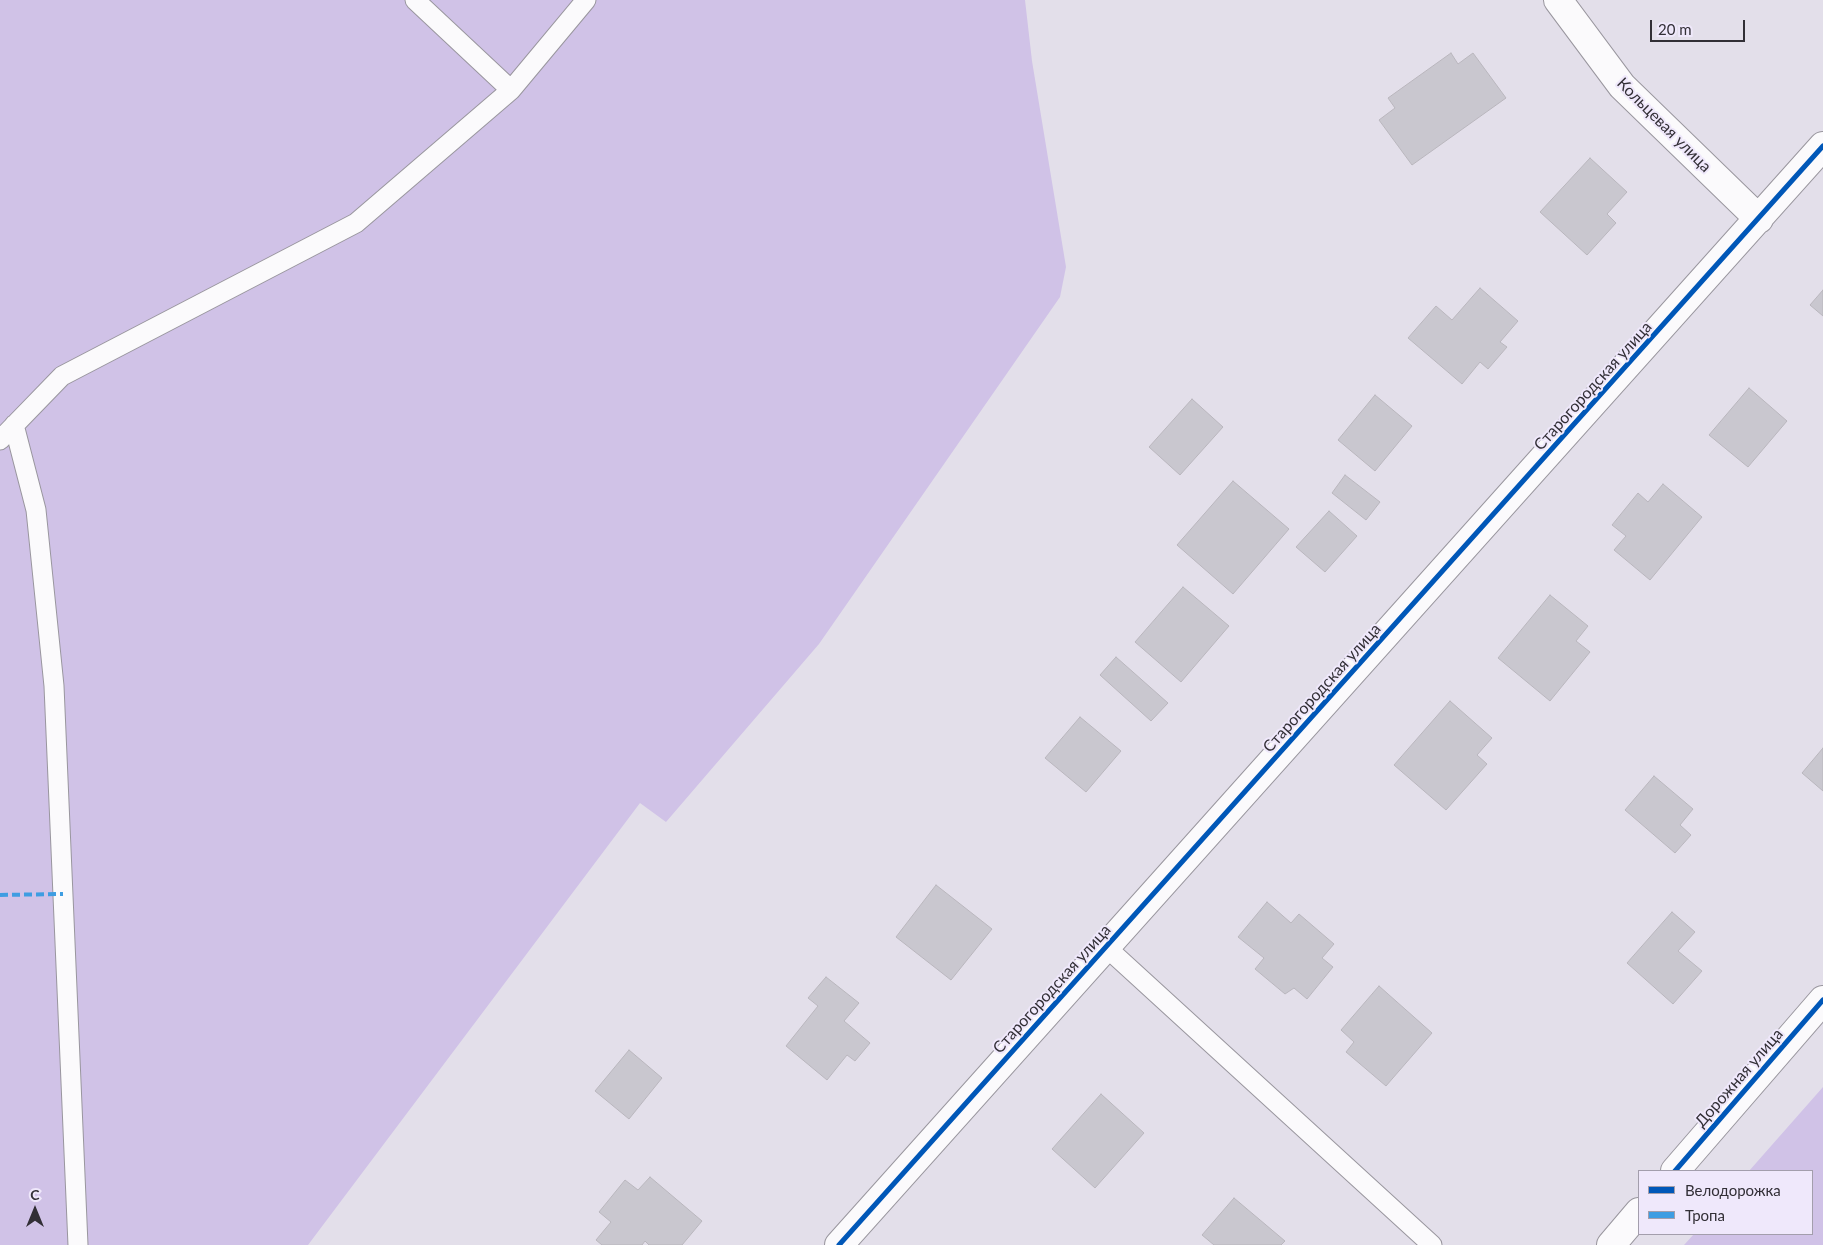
<!DOCTYPE html>
<meta charset="utf-8">
<style>
body{margin:0}
#map{position:relative;width:1823px;height:1245px;overflow:hidden;background:#e3dfea;font-family:Lato,sans-serif}
canvas{display:block}
.legend{position:absolute;left:1638px;top:1170px;width:175px;height:65px;box-sizing:border-box;background:#efe8fb;border:1px solid #a39eac;margin:0;padding:6px 9px;list-style:none;font-size:15px;color:#322f36}
.legend li{display:flex;align-items:center;gap:10px;height:25px}
.legend b{width:25px;border:1px solid #a39eac}
.north{position:absolute;left:10px;top:1185px;width:50px;height:50px;-webkit-text-stroke:4px #efe8fb;paint-order:stroke;rotate:0deg;font-size:14px;font-weight:700;line-height:20px;text-align:center;color:#322f36}
.north::after{content:'';display:block;margin:auto;width:18px;height:22px;background:#322f36;clip-path:polygon(50% 0,100% 100%,50% 72%,0 100%)}
.scale{position:absolute;left:1650px;top:20px;width:95px;height:22px;box-sizing:border-box;border:2px solid #322f36;border-top:0;padding-left:6px;font-size:15px;line-height:18px;white-space:nowrap;color:#322f36;-webkit-text-stroke:4px #efe8fb;paint-order:stroke}
</style>
<div id="map">
<canvas width="1823" height="1245"></canvas>
<ul class="legend">
<li><b style="height:6px;background:#0057b8"></b>Велодорожка</li>
<li><b style="height:6px;background:#3e9de2"></b>Тропа</li>
</ul>
<div class="north">С</div>
<div class="scale">20 m</div>
</div>
<script>
const context = document.querySelector('canvas').getContext('2d');
context.lineJoin = 'round';
function fill(path, color) { context.fillStyle = color; context.fill(path, 'evenodd'); }
const poly = rows => new Path2D(rows.map(r => 'M' + r).join(''));
function stroke(path, color, width, dash) { context.strokeStyle = color; context.lineWidth = width; context.lineCap = dash ? 'butt' : 'round'; context.setLineDash(dash || []); context.stroke(path); }
function drawText(font, color, halo, rows, align = 'center') {
  context.font = font + ' Lato,sans-serif'; context.lineWidth = 4; context.setLineDash([]); context.textBaseline = 'middle'; context.strokeStyle = halo; context.fillStyle = color; for (const [text, x, y, turn = 0] of rows) {
    context.save(); context.translate(x, y); context.rotate((+turn || 0) * Math.PI / 180); context.textAlign = isNaN(turn) ? turn : align; if (halo) context.strokeText(text, 0, 0); context.fillText(text, 0, 0); context.restore();
  }
}
const green = poly([
 [0,0,1025,0,1032,61,1066,267,1060,297,819,644,666,822,640,803,308,1245,0,1245],
 [1823,1087,1823,1245,1684,1245,1694,1234,1812,1234,1812,1171,1749,1171]
]);
const building = poly([
 [1451,53,1458,64,1473,53,1506,98,1412,165,1379,120,1395,108,1388,98,1451,53],
 [1590,158,1627,192,1607,214,1616,223,1587,255,1540,212,1590,158],
 [1480,288,1518,321,1500,342,1507,347,1488,369,1480,362,1462,384,1408,338,1436,306,1452,320,1480,288],
 [1823,290,1823,316,1810,305,1823,290],
 [1749,388,1787,421,1748,467,1709,435,1749,388],
 [1375,395,1412,426,1375,471,1338,440,1375,395],
 [1192,399,1223,427,1180,475,1149,447,1192,399],
 [1345,475,1380,502,1366,520,1332,493,1345,475],
 [1233,481,1289,529,1233,594,1177,545,1233,481],
 [1663,484,1702,517,1650,580,1614,550,1626,536,1612,525,1638,493,1648,502,1663,484],
 [1329,511,1357,536,1325,572,1296,547,1329,511],
 [1183,587,1229,626,1181,682,1135,642,1183,587],
 [1550,595,1588,626,1576,641,1590,652,1550,701,1498,658,1550,595],
 [1116,657,1168,703,1151,721,1100,675,1116,657],
 [1450,701,1492,738,1477,755,1487,764,1446,810,1394,765,1450,701],
 [1080,717,1121,751,1086,792,1045,758,1080,717],
 [1823,748,1823,791,1802,773,1823,748],
 [1654,776,1693,809,1680,825,1691,835,1675,853,1625,810,1654,776],
 [936,885,992,929,951,980,896,937,936,885],
 [1267,902,1291,923,1299,914,1334,944,1322,958,1333,967,1307,999,1294,988,1285,994,1255,969,1264,958,1238,937,1267,902],
 [1672,912,1695,932,1678,951,1702,971,1673,1004,1627,963,1672,912],
 [826,977,859,1003,844,1021,870,1043,855,1061,847,1055,827,1080,786,1046,818,1006,808,998,826,977],
 [1379,986,1432,1033,1386,1086,1346,1052,1354,1042,1341,1030,1379,986],
 [629,1050,662,1078,629,1119,595,1091,629,1050],
 [1101,1094,1144,1133,1095,1188,1052,1149,1101,1094],
 [650,1177,702,1221,682,1245,649,1245,645,1241,642,1245,602,1245,596,1240,611,1222,599,1212,625,1180,638,1190,650,1177],
 [1234,1198,1285,1241,1281,1245,1214,1245,1202,1235,1234,1198]
]);
const service = poly([
 [415,0,511,90],
 [14,425,36,510,54,686,78,1245],
 [0,440,62,376,356,223,511,90,586,0],
 [1106,947,1432,1245]
]);
const minor = poly([
 [1558,0,1622,86,1759,219],
 [1675,1171,1823,1000],
 [839,1245,1823,146],
 [1611,1245,1639,1212]
]);
const quiet = poly([
 [0,895,63,894]
]);
const cycleway = poly([
 [1675,1171,1823,1000],
 [839,1245,1823,146]
]);
const streetNames = [
 ["Кольцевая улица",1664,125,45],
 ["Старогородская улица",1593,386,-48],
 ["Старогородская улица",1322,688,-48],
 ["Старогородская улица",1052,989,-48],
 ["Дорожная улица",1739,1078,-49]
];
fill(green, '#d0c2e7');
fill(building, '#c9c7cf');
stroke(building, '#b9b6bd', 1);
stroke(service, '#99969e', 21);
stroke(minor, '#99969e', 30);
stroke(service, '#fbfafc', 19);
stroke(minor, '#fbfafc', 28);
stroke(quiet, '#3e9de2', 4, [8, 4]);
stroke(cycleway, '#0057b8', 5);
drawText('16px', '#322f36', '#efe8fb', streetNames);
</script>
